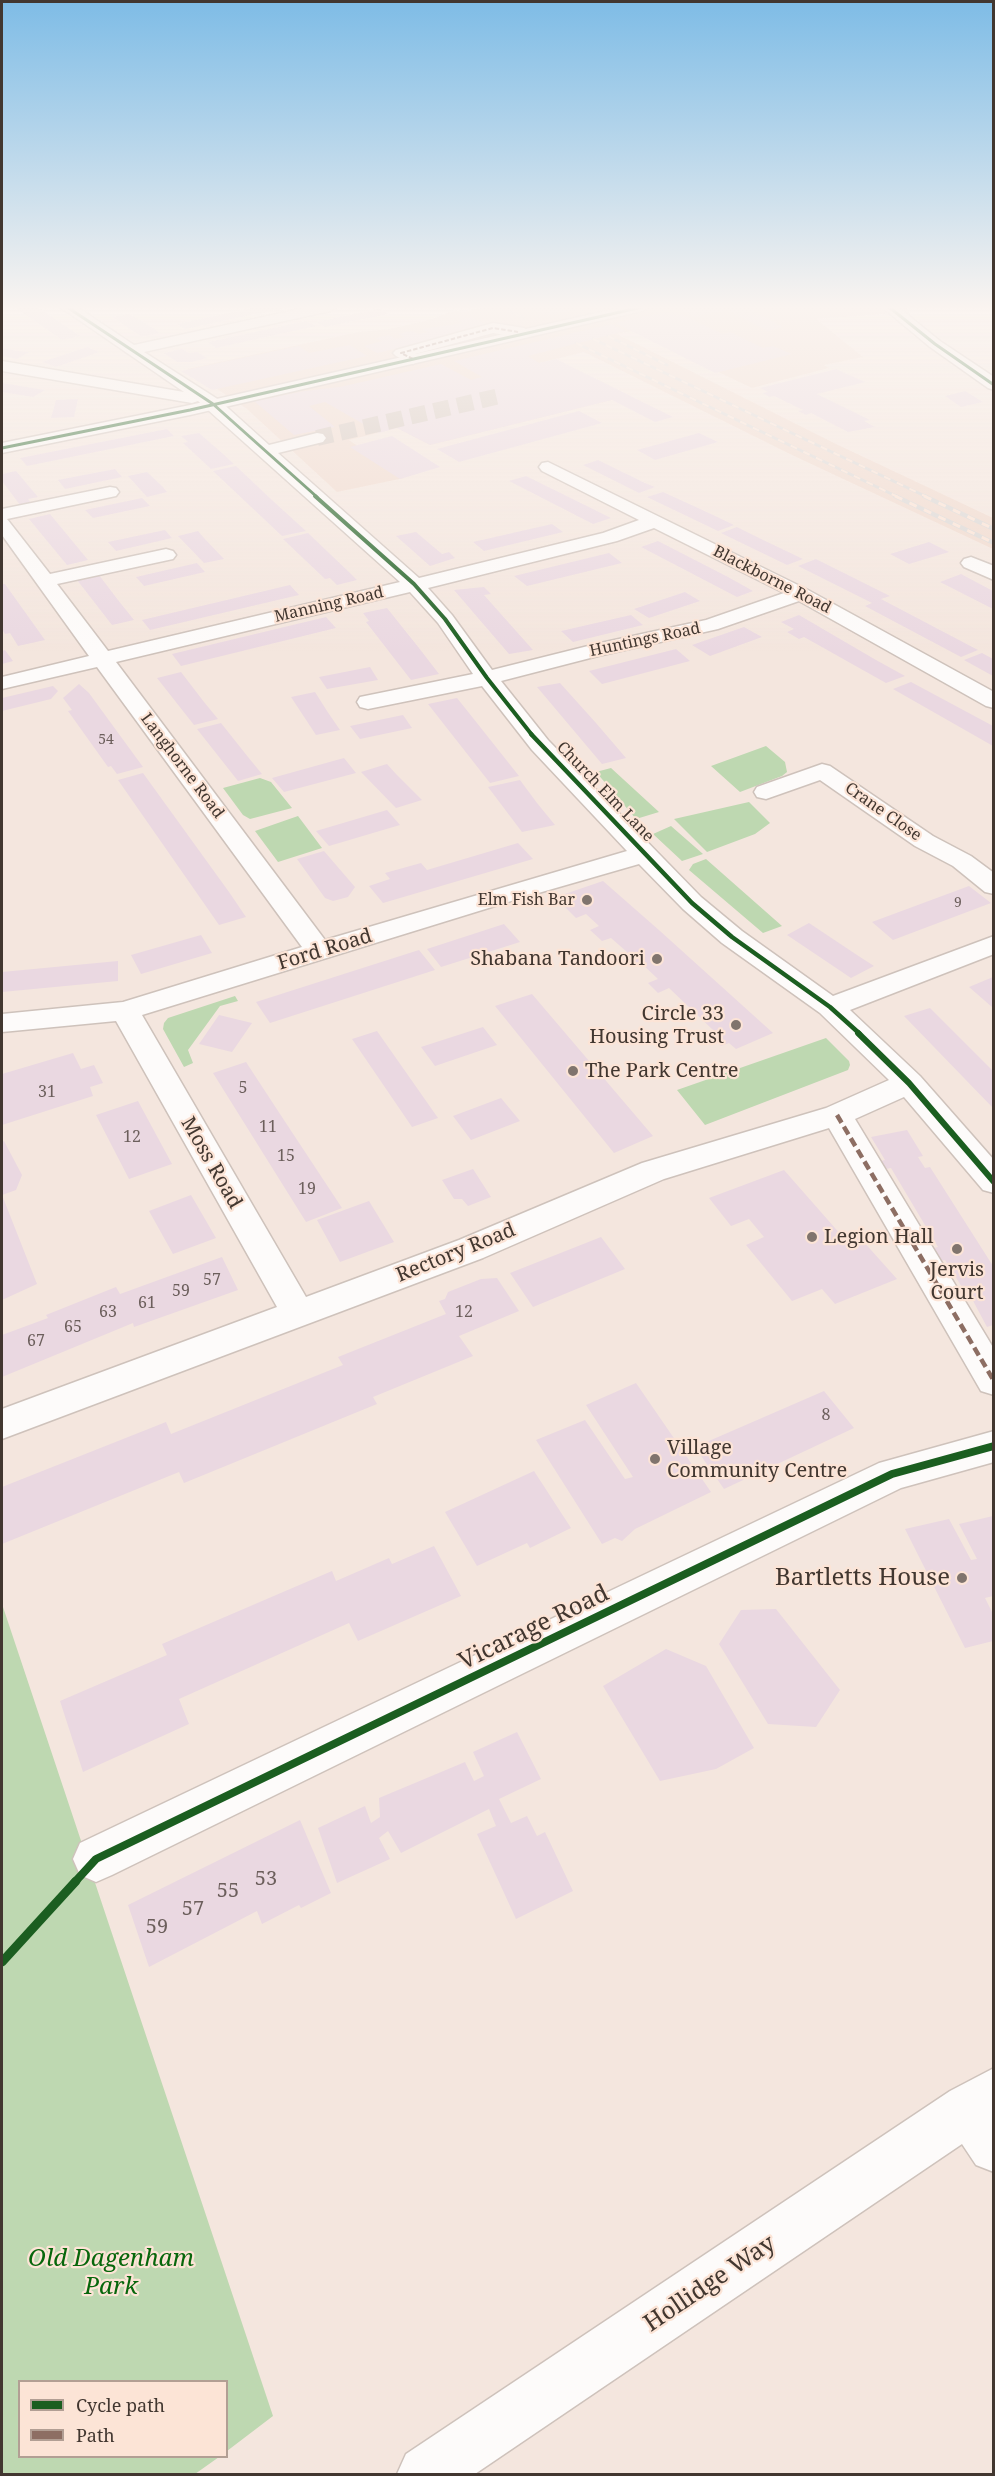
<!DOCTYPE html>
<style>
body{margin:0}
#map{position:relative;width:995px;height:2476px;overflow:hidden;background:#f4e6de;font-family:"Noto Serif",serif}
canvas{display:block}
.frame{position:absolute;inset:0;border:3px solid #423730;pointer-events:none}
.legend{position:absolute;left:18px;top:2380px;width:210px;height:78px;box-sizing:border-box;background:#fce4d6;border:2px solid #b29f94;margin:0;padding:8px 10px;list-style:none;font-size:18px;color:#423730}
.legend li{display:flex;align-items:center;gap:12px;height:30px}
.legend b{width:30px;border:2px solid #b29f94}
</style>
<div id="map">
<canvas width="995" height="2476"></canvas>
<div class="frame"></div>
<ul class="legend">
<li><b style="height:8px;background:#1b5e20"></b>Cycle path</li>
<li><b style="height:8px;background:#8d6e63"></b>Path</li>
</ul>
</div>
<script>
const context = document.querySelector('canvas').getContext('2d');
context.lineJoin = 'round';
function fill(path, color) { context.fillStyle = color; context.fill(path, 'evenodd'); }
const poly = rows => new Path2D(rows.map(r => 'M' + r).join(''));
function stroke(path, color, width, dash) { context.strokeStyle = color; context.lineWidth = width; context.lineCap = dash ? 'butt' : 'round'; context.setLineDash(dash || []); context.stroke(path); }
function drawText(font, color, halo, rows, align = 'center') {
  context.font = font + ' "Noto Serif",serif'; context.lineWidth = 4.5; context.setLineDash([]); context.textBaseline = 'middle'; context.strokeStyle = halo; context.fillStyle = color; for (const [text, x, y, turn = 0] of rows) {
    context.save(); context.translate(x, y); context.rotate((+turn || 0) * Math.PI / 180); context.textAlign = isNaN(turn) ? turn : align; if (halo) context.strokeText(text, 0, 0); context.fillText(text, 0, 0); context.restore();
  }
}
const built = poly([
 [489,307,905,307,910,312,816,319,863,357,824,365,829,368,752,388,632,331,617,334,834,443,993,518,993,549,792,455,584,352,540,363,612,400,430,445,397,428,349,440,404,478,337,492,247,409,187,369,358,332,390,329,428,320,457,310,461,312]
]);
const green = poly([
 [766,746,785,762,787,772,782,776,740,792,711,766],
 [611,768,659,812,636,819,596,772],
 [260,778,271,782,292,808,250,819,243,815,223,788],
 [749,802,770,823,755,834,707,852,674,819],
 [298,816,322,848,278,862,255,831],
 [671,826,703,854,682,861,653,834],
 [706,859,782,926,763,933,689,870,693,864],
 [235,996,238,1001,220,1006,188,1050,193,1063,184,1067,163,1029,164,1023,168,1018],
 [826,1038,849,1061,850,1065,848,1070,705,1125,677,1090],
 [2,1604,273,2416,227,2451,226,2382,20,2382,20,2456,219,2457,195,2474,2,2474]
]);
const building = poly([
 [15,307,37,307,80,336,62,340],
 [258,307,284,308,185,329,177,324],
 [536,307,567,307,573,310,546,316,536,311],
 [695,307,747,307,783,327,768,331,727,310,695,317,682,310],
 [379,309,388,314,325,327,316,322],
 [666,312,680,314,723,334,730,332,763,348,773,346,792,354,715,373,615,323],
 [129,314,153,328,159,333,142,337,112,317],
 [471,317,492,327,377,353,364,346,382,341,376,338,389,335,396,339,405,337,398,334,411,331,419,334,428,332,422,329,463,323,457,320],
 [306,321,316,326,216,348,208,342],
 [612,324,625,331,528,356,539,363,556,359,673,417,655,422,612,400,430,445,397,428,379,433,325,402,309,406,335,427,294,435,254,401,305,391,340,387,441,364,471,380,482,377,454,361],
 [350,345,367,356,212,390,181,371,299,346,309,353],
 [87,347,99,352,56,367,42,362],
 [2,348,18,351,29,352,17,359,2,356],
 [182,349,189,353,197,352,207,358,192,362,177,362,164,353],
 [836,369,865,382,817,394,870,420,864,421,875,427,848,432,811,413,806,415,798,411,803,410,774,396,770,397,762,393,768,392,760,388],
 [2,383,33,388,45,390,33,397,2,392],
 [965,391,975,397,983,402,961,407,945,396],
 [78,399,74,417,51,418,56,400],
 [579,411,602,423,459,462,437,449],
 [167,429,174,436,27,466,20,458],
 [199,433,222,453,234,464,211,469,183,443,188,442,181,436],
 [699,433,718,442,655,460,637,450],
 [392,436,440,467,400,479,350,447],
 [598,460,645,483,655,487,639,493,583,465],
 [236,466,273,501,306,531,282,536,213,471],
 [115,469,122,477,65,489,58,480],
 [16,471,38,497,28,499,31,503,20,505,2,481,2,474],
 [147,472,163,487,167,492,147,497,128,476],
 [526,476,599,512,611,518,593,524,509,481],
 [663,492,711,514,734,525,718,531,647,497],
 [142,498,150,506,93,518,85,510],
 [50,514,60,526,88,560,67,565,29,519],
 [552,524,563,532,484,551,473,542],
 [737,527,759,538,803,559,787,565,721,533],
 [165,530,172,538,116,551,108,542],
 [198,531,204,538,224,559,204,563,178,536],
 [416,532,442,554,449,552,455,558,430,566,396,536],
 [308,533,350,573,357,580,337,585,330,578,325,579,283,539],
 [658,541,728,577,753,591,737,597,641,547],
 [929,542,949,552,909,564,890,554],
 [609,553,622,563,527,586,514,576],
 [816,559,890,596,881,599,978,650,961,657,865,606,872,603,798,566],
 [197,563,205,572,144,586,136,577],
 [961,574,993,591,993,609,940,582],
 [99,575,118,600,134,620,112,625,77,580],
 [2,584,5,584,45,640,18,646,10,633,5,634,2,629],
 [290,585,299,595,150,630,142,620],
 [484,587,491,594,484,595,533,650,509,654,454,590],
 [685,592,700,601,649,618,634,609],
 [387,608,419,648,439,674,411,680,366,622,369,621,363,613],
 [631,615,643,625,573,642,561,631],
 [799,615,876,660,905,676,886,683,804,637,799,639,787,632,794,629,781,622],
 [326,617,336,628,181,666,172,654],
 [744,627,762,637,710,656,692,645],
 [676,649,690,661,602,684,589,671],
 [5,650,13,661,2,664,2,651],
 [982,653,993,659,993,676,964,660],
 [370,667,378,680,327,689,319,677],
 [181,672,204,702,218,719,194,725,157,678],
 [911,682,993,726,993,746,893,689],
 [560,683,596,723,626,758,602,764,537,687],
 [79,684,89,693,143,767,117,774,111,766,108,767,68,711,72,710,63,698],
 [53,686,58,691,51,699,2,711,2,698],
 [315,692,327,711,340,730,316,735,291,697],
 [457,698,473,718,519,776,490,783,428,704],
 [403,715,412,728,360,739,350,726],
 [221,723,248,757,262,774,238,781,197,729],
 [344,758,356,773,284,792,272,778],
 [387,764,396,774,422,800,396,808,361,772],
 [143,773,229,892,246,917,219,925,210,912,118,780],
 [520,780,537,803,555,825,522,832,488,787],
 [387,810,400,825,329,846,316,831],
 [518,843,533,859,383,903,369,886,390,879,385,873,421,863,427,870],
 [324,851,355,887,348,897,333,901,325,898,297,859],
 [603,881,660,931,773,1033,736,1049,729,1043,721,1046,707,1033,713,1030,669,988,658,993,648,983,658,979,640,962,631,965,620,955,627,952,611,938,602,941,590,930,599,926,586,914,576,918,564,906,571,904,562,895],
 [969,886,991,903,893,940,872,922],
 [809,923,857,955,874,966,851,978,787,935],
 [504,924,520,942,441,967,427,949],
 [201,935,212,953,141,974,131,955],
 [419,950,435,970,270,1023,256,1002],
 [118,961,118,981,2,992,2,972],
 [993,977,993,1006,992,1007,969,987],
 [532,994,653,1136,614,1153,495,1006],
 [930,1008,993,1071,993,1108,904,1016],
 [219,1015,252,1023,232,1052,199,1044],
 [483,1027,497,1045,435,1066,421,1047],
 [377,1031,438,1118,412,1127,352,1039],
 [73,1053,81,1069,94,1065,103,1083,90,1087,93,1096,2,1125,2,1074],
 [246,1062,280,1114,342,1208,306,1222,213,1073],
 [501,1098,520,1121,471,1140,453,1116],
 [138,1101,172,1164,129,1179,96,1115],
 [907,1130,923,1156,918,1157,925,1168,930,1167,993,1266,993,1325,987,1327,971,1297,970,1300,945,1260,933,1262,926,1250,938,1247,891,1168,880,1170,876,1162,885,1160,871,1137],
 [4,1141,22,1175,16,1190,2,1195,37,1284,2,1300,2,1142],
 [473,1169,491,1197,468,1206,462,1199,454,1199,442,1180],
 [784,1170,842,1236,854,1231,897,1279,835,1304,822,1289,792,1301,746,1245,764,1237,749,1219,731,1226,709,1198],
 [191,1195,216,1238,173,1254,149,1211],
 [369,1201,394,1242,340,1262,317,1220],
 [601,1237,625,1269,533,1307,510,1273],
 [222,1257,238,1290,134,1327,133,1323,2,1377,2,1335,48,1318,46,1315,116,1287,120,1294],
 [497,1278,519,1311,459,1336,473,1356,373,1397,377,1404,184,1483,179,1472,2,1544,2,1487,166,1422,171,1434,343,1365,338,1357,446,1314,452,1325,439,1301,445,1299,448,1292,481,1279],
 [636,1383,711,1492,635,1529,622,1541,615,1538,602,1544,536,1440,585,1420,625,1479,633,1477,586,1405],
 [824,1391,854,1428,724,1489,695,1447],
 [534,1471,571,1528,530,1548,527,1543,477,1566,445,1512],
 [993,1516,993,1596,985,1598,993,1614,993,1641,965,1648,905,1529,949,1519,971,1560,977,1559,959,1524],
 [434,1546,461,1596,358,1641,349,1623,179,1699,189,1724,83,1772,60,1701,167,1655,162,1644,332,1571,336,1581,389,1558,392,1564],
 [776,1609,840,1690,816,1727,768,1724,719,1644,741,1610],
 [666,1649,706,1666,754,1748,716,1769,660,1781,603,1686],
 [517,1732,541,1779,499,1799,511,1823,527,1816,537,1836,545,1832,573,1891,516,1919,477,1834,496,1826,489,1809,401,1853,388,1831,379,1838,390,1859,337,1883,318,1828,365,1806,371,1823,380,1817,379,1798,465,1762,474,1781,484,1776,473,1752],
 [300,1820,331,1893,301,1908,299,1905,262,1924,257,1911,149,1967,128,1905]
]);
const minorTunnel = poly([
 [317,438,504,395]
]);
const minor = poly([
 [60,307,77,307,134,345,309,307,337,307,330,311,144,352,219,400,269,445,317,433,323,434,326,438,323,442,278,453,419,578,603,533,639,520,542,471,539,467,542,463,548,462,808,590,994,692,994,708,986,706,799,601,718,629,598,656,501,681,548,740,701,897,742,931,833,996,994,936,994,954,850,1010,920,1076,994,1160,994,1193,983,1190,904,1097,855,1119,994,1349,994,1395,981,1391,829,1128,664,1179,483,1258,2,1439,2,1409,277,1307,116,1021,2,1032,2,1014,123,1002,302,947,97,667,2,689,2,677,89,656,2,535,2,509,110,487,116,488,119,492,116,496,7,519,50,574,166,549,173,551,176,555,173,559,57,584,108,651,400,582,198,401,192,403,2,371,2,361,184,392,60,307],
 [654,528,784,593,706,620,596,644,492,670,452,615,428,588,617,541,654,528],
 [410,592,438,623,473,674,360,697,357,702,360,707,368,709,482,686,532,750,627,851,325,940,116,662,410,592],
 [639,864,683,909,722,943,820,1013,889,1080,826,1108,642,1163,459,1240,306,1297,142,1015,521,898,639,864],
 [882,307,898,307,940,341,994,377,994,390,988,388,930,347,882,307],
 [493,323,524,328,532,333,524,338,493,333,415,354,421,359,413,364,396,356,393,353,396,350,493,323],
 [971,557,994,566,994,580,964,567,961,563,964,559,971,557],
 [822,764,830,766,933,836,971,856,994,873,994,894,985,892,953,866,915,846,820,780,766,799,757,797,754,792,757,787,822,764],
 [994,1431,994,1462,901,1488,112,1875,96,1882,80,1875,73,1859,80,1843,879,1463,994,1431],
 [994,2068,994,2172,976,2165,962,2144,475,2474,397,2474,406,2454,950,2091,994,2068]
]);
const major = poly([
 [623,307,649,307,642,311,190,415,2,453,2,443,190,405,623,307]
]);
const railFar1 = poly([
 [501,307,524,318],
 [608,336,667,365],
 [593,339,927,497],
 [576,343,898,497]
]);
const rail = poly([
 [895,496,994,543],
 [924,496,994,529]
]);
const quietFar1 = poly([
 [413,359,401,353,493,328,518,332]
]);
const quiet = poly([
 [837,1115,994,1381]
]);
const cyclewayFar5 = poly([
 [67,307,213,404,317,497],
 [889,307,935,344,994,385],
 [2,448,190,410,642,307]
]);
const cyclewayFar4 = poly([
 [315,496,414,584,445,619,487,678,532,735]
]);
const cyclewayFar3 = poly([
 [531,734,692,903,732,937,830,1007,860,1034]
]);
const cyclewayFar2 = poly([
 [858,1033,909,1083,994,1182]
]);
const cyclewayFar1 = poly([
 [74,1883,96,1859,892,1474,994,1446]
]);
const cycleway = poly([
 [2,1962,76,1881]
]);
const markers = [
 [587,900,6,"#80746d"],
 [657,959,6,"#80746d"],
 [736,1025,6,"#80746d"],
 [573,1071,6,"#80746d"],
 [812,1237,6,"#80746d"],
 [957,1249,6,"#80746d"],
 [655,1459,6,"#80746d"],
 [962,1578,6,"#80746d"]
];
const farNumbernames = [
 ["54",106,740],
 ["9",958,903]
];
const farStreetnames = [
 ["Blackborne Road",772,580,27],
 ["Manning Road",329,605,-13],
 ["Huntings Road",645,640,-12],
 ["Langhorne Road",182,766,53],
 ["Church Elm Lane",605,792,46],
 ["Crane Close",883,812,35]
];
const farPoinames = [
 ["Elm Fish Bar",575,900]
];
const numberNames = [
 ["5",243,1088],
 ["31",47,1092],
 ["11",268,1127],
 ["12",132,1137],
 ["15",286,1156],
 ["19",307,1189],
 ["57",212,1280],
 ["59",181,1291],
 ["61",147,1303],
 ["63",108,1312],
 ["12",464,1312],
 ["65",73,1327],
 ["67",36,1341],
 ["8",826,1415]
];
const streetNames = [
 ["Ford Road",325,950,-17],
 ["Moss Road",211,1163,60],
 ["Rectory Road",456,1253,-22]
];
const poiNames = [
 ["Shabana Tandoori",645,959,"right"],
 ["Circle 33",724,1014,"right"],
 ["Housing Trust",724,1037,"right"],
 ["The Park Centre",585,1071],
 ["Legion Hall",824,1237],
 ["Jervis",957,1270,"center"],
 ["Court",957,1293,"center"],
 ["Village",667,1448],
 ["Community Centre",667,1471]
];
const nearNumbernames = [
 ["53",266,1879],
 ["55",228,1891],
 ["57",193,1909],
 ["59",157,1927]
];
const nearPoinames = [
 ["Bartletts House",950,1578]
];
const nearStreetnames = [
 ["Vicarage Road",534,1628,-26],
 ["Hollidge Way",710,2284,-34]
];
const nearParknames = [
 ["Old Dagenham",111,2259],
 ["Park",111,2287]
];
fill(built, '#f0d9cd');
fill(green, '#bed8b1');
fill(building, '#ead8e1');
stroke(minorTunnel, '#d0c3bb', 16, [16, 8]);
stroke(minor, '#cec2bb', 3);
stroke(major, '#cec2bb', 3);
fill(minor, '#fdfbfa');
fill(major, '#fdfbfa');
stroke(railFar1, '#dad7d5', 3);
stroke(rail, '#dad7d5', 4.5);
stroke(railFar1, '#fce4d6', 2, [7]);
stroke(rail, '#fce4d6', 3, [8]);
stroke(quietFar1, '#8d6e63', 2, [4.5, 2]);
stroke(quiet, '#8d6e63', 4.5, [9, 4.5]);
stroke(cyclewayFar5, '#1b5e20', 3);
stroke(cyclewayFar4, '#1b5e20', 4);
stroke(cyclewayFar3, '#1b5e20', 4.5);
stroke(cyclewayFar2, '#1b5e20', 6);
stroke(cyclewayFar1, '#1b5e20', 8);
stroke(cycleway, '#1b5e20', 9);
const sky = context.createLinearGradient(0, 0, 0, 654);
sky.addColorStop(0, '#7ebce6');
sky.addColorStop(0.47, '#faf4f0');
sky.addColorStop(1, '#faf4f000');
context.fillStyle = sky;
context.fillRect(0, 0, 995, 654);
for (const [x, y, r, color] of markers) { const dot = new Path2D(); dot.arc(x, y, r, 0, 2 * Math.PI); context.fillStyle = color; context.fill(dot); stroke(dot, '#fce4d6', 2); }
drawText('14px', '#6c5f5c', null, farNumbernames);
drawText('16px', '#423730', '#fce4d6', farStreetnames);
drawText('16px', '#423730', '#fce4d6', farPoinames, 'right');
drawText('16px', '#6c5f5c', null, numberNames);
drawText('20px', '#423730', '#fce4d6', streetNames);
drawText('20px', '#423730', '#fce4d6', poiNames, 'left');
drawText('20px', '#6c5f5c', null, nearNumbernames);
drawText('24px', '#423730', '#fce4d6', nearPoinames, 'right');
drawText('24px', '#423730', '#fce4d6', nearStreetnames);
drawText('italic 24px', '#07660b', '#fce4d6', nearParknames);
</script>
